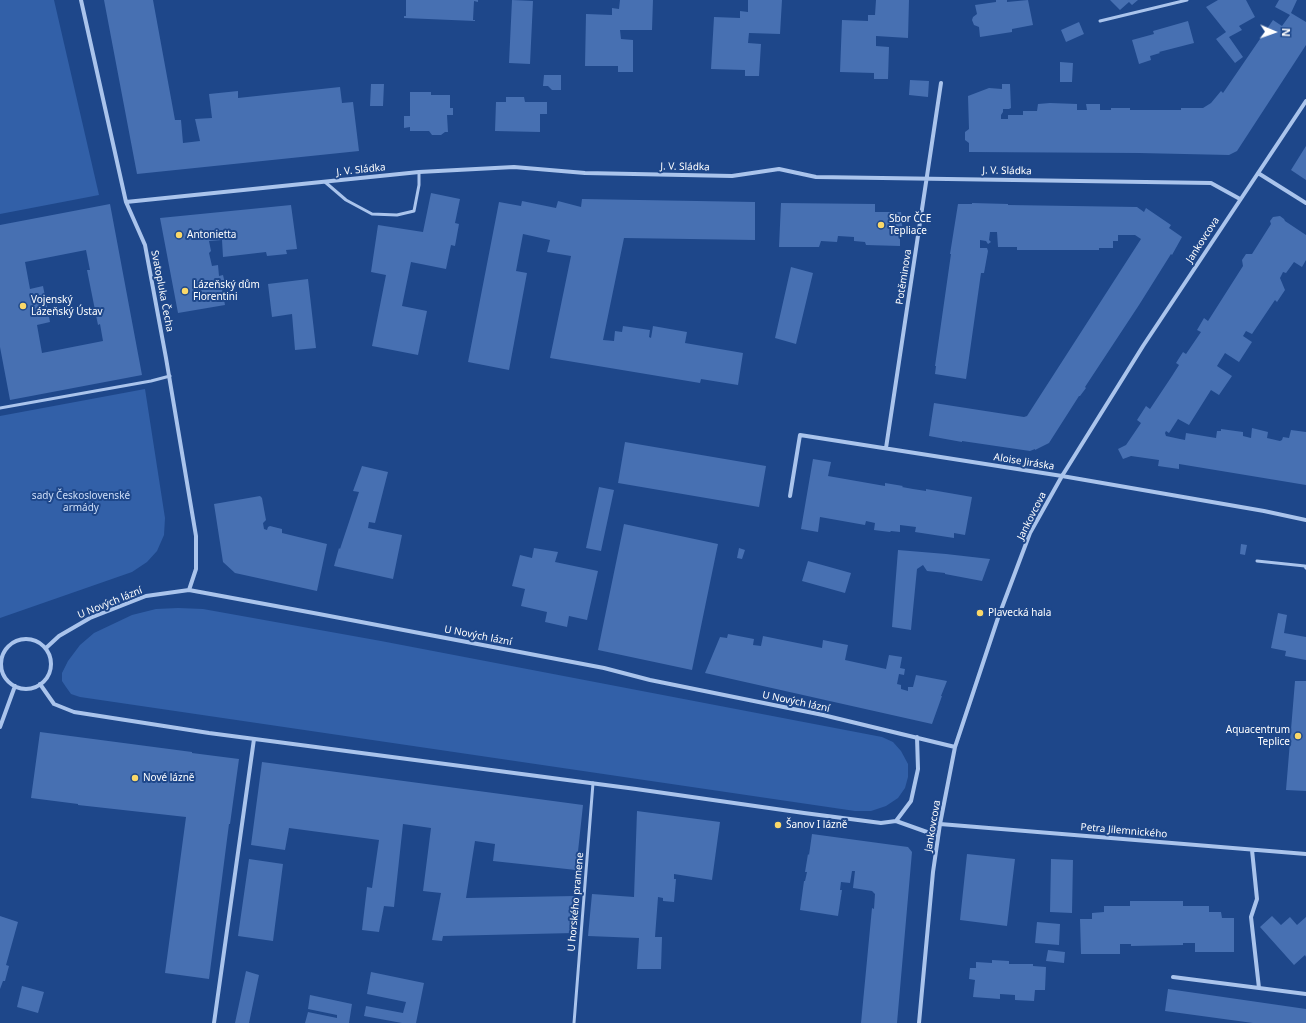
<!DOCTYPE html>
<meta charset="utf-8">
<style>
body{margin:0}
#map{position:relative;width:1306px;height:1023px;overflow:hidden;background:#1e478a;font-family:"Noto Sans",sans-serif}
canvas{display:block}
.north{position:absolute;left:1254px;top:12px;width:40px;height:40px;-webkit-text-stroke:3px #1e478a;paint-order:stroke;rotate:92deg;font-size:11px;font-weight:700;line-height:16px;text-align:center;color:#fff}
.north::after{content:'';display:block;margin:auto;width:14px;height:18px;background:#fff;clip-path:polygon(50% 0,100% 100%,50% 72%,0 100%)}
</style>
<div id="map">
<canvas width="1306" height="1023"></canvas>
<div class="north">N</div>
</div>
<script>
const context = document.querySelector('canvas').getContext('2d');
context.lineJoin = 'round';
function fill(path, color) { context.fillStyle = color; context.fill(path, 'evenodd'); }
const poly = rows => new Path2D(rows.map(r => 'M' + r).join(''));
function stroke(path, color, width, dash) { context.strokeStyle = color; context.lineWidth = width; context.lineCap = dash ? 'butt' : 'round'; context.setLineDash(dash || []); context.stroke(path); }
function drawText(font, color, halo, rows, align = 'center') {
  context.font = font + ' "Noto Sans",sans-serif'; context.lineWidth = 4; context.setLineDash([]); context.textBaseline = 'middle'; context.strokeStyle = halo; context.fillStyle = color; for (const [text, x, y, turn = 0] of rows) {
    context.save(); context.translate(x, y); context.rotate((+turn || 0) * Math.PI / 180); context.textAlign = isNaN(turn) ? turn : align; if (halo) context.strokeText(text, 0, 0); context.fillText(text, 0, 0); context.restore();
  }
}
const green = poly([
 [0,0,54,0,99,195,0,214],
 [145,389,165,518,164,535,157,551,147,562,132,572,0,618,0,416],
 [178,608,203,609,381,641,882,737,893,742,901,751,908,764,908,777,905,788,898,798,886,806,871,811,855,811,80,697,71,694,66,687,62,681,62,673,68,661,80,645,94,633,132,615,156,609]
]);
const building = poly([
 [104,0,153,0,175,120,181,120,183,143,200,141,195,119,212,118,209,94,238,91,238,98,340,87,342,103,353,102,359,151,137,174],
 [406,0,478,0,478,2,474,1,473,20,475,20,475,21,404,18,404,16,406,16],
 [512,0,533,1,530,64,509,63],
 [620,0,653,0,652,30,620,30,621,39,633,40,633,72,618,72,618,66,585,66,586,14,612,15,612,8,619,9],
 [748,0,782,0,780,34,749,33,748,43,761,44,759,76,745,76,745,70,711,69,714,17,740,18,740,11,748,12],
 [876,0,909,0,908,38,876,36,876,46,889,47,888,79,874,79,874,73,840,72,842,20,868,21,868,15,875,15],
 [996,0,1007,0,1007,2,1028,0,1033,25,1012,29,1012,32,980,37,979,27,974,25,972,20,973,17,977,14,975,5,996,2],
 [1110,0,1138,0,1132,5,1129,2,1120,10],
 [1218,0,1246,0,1255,17,1239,26,1242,30,1229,37,1243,57,1235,63,1216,39,1226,32,1206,7],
 [1279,0,1297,0,1291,13,1306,22,1306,45,1237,151,1229,155,1139,153,969,152,969,143,965,140,965,132,969,129,968,96,989,88,1002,89,1002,84,1010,84,1011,108,1009,109,1003,109,1003,112,1001,115,1001,119,1008,119,1008,115,1023,115,1023,111,1037,111,1038,104,1050,103,1077,104,1077,110,1087,110,1086,104,1100,104,1100,110,1111,110,1111,108,1130,108,1130,110,1181,110,1181,108,1203,108,1211,103,1221,91,1223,93,1273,20,1282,26,1290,15,1275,7],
 [1188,21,1194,43,1159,52,1160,53,1150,56,1151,60,1139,64,1132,40,1154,34,1153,31],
 [1079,22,1084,34,1066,42,1061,30],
 [1060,62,1073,63,1072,82,1060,82],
 [544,75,561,75,561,90,552,90,548,86,543,86],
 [910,80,929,81,928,97,909,95],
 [371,84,384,84,383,106,370,106],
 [410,92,431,92,431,95,450,95,450,108,453,108,453,115,447,115,448,132,445,132,441,135,432,135,429,131,410,131,410,127,404,128,404,116,410,116],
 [506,97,524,97,525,102,547,102,547,114,540,114,540,132,495,131,496,102,506,102],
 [1306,146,1306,180,1291,170],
 [431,193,460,199,455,223,459,224,455,246,451,245,446,269,411,262,402,306,427,311,418,355,372,346,386,275,371,272,378,225,423,232],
 [582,199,755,202,755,240,624,238,603,340,614,341,615,331,622,332,623,326,650,330,649,337,651,338,653,326,687,332,685,343,743,353,738,385,701,379,700,383,550,358,571,256,547,252,550,240,523,234,516,271,527,273,509,370,468,362,499,202,521,206,522,201,556,208,558,201,581,207],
 [781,203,875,204,875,212,901,212,903,234,900,239,900,246,866,245,865,242,854,241,854,237,838,236,837,242,821,241,819,247,779,247],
 [972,203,1008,204,1008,205,1137,207,1144,212,1146,208,1171,225,1169,228,1182,237,1172,255,1171,254,1139,305,1085,387,1086,388,1080,396,1079,396,1049,443,1035,450,1035,449,1030,451,962,441,962,442,929,436,934,403,1024,417,1027,416,1141,239,1135,235,1118,235,1118,241,1113,241,1113,248,1099,248,1099,250,1017,250,1017,247,998,247,997,232,990,232,989,240,991,242,988,244,986,241,980,240,980,248,987,248,988,251,984,273,981,273,966,379,935,374,936,366,935,366,951,254,950,254,958,204,972,204],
 [110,204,142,375,10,400,0,347,0,225],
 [86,250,90,270,87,270,98,325,100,324,103,341,42,353,37,325,50,322,43,286,30,289,25,262],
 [291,205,297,249,286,250,287,254,267,256,266,252,223,257,222,240,209,241,211,251,209,253,212,266,218,265,219,276,223,275,226,288,222,289,225,305,178,313,160,218],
 [1280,216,1284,219,1285,221,1306,235,1306,260,1302,267,1294,262,1286,273,1283,272,1280,278,1285,290,1277,302,1275,300,1252,334,1246,331,1243,336,1252,342,1239,362,1225,353,1217,366,1232,376,1219,395,1211,390,1189,425,1178,419,1169,433,1166,431,1165,433,1166,436,1180,439,1185,440,1186,433,1216,438,1217,431,1221,431,1221,429,1243,432,1243,436,1251,438,1252,428,1268,432,1267,438,1280,441,1282,440,1283,437,1289,438,1291,430,1306,432,1306,485,1179,464,1179,469,1158,466,1159,460,1131,456,1123,459,1118,449,1126,445,1141,423,1137,420,1146,406,1150,409,1172,376,1179,365,1176,363,1183,352,1186,354,1201,332,1197,330,1204,318,1208,321,1243,266,1242,260,1246,254,1252,254,1271,224,1270,221,1273,217],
 [791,267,813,273,796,344,775,338],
 [308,279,316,348,295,350,292,314,272,317,268,284],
 [625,442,766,466,759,507,618,483],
 [813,459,831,462,828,476,885,486,885,483,903,486,902,487,913,489,926,491,926,489,972,497,965,535,954,533,954,538,915,532,916,527,900,525,900,532,891,531,890,532,874,530,875,523,866,521,865,525,820,517,818,532,801,529],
 [362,466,388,472,375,523,369,522,368,528,402,535,393,579,334,566,339,548,340,549,359,492,353,491],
 [599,487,614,490,601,551,586,548],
 [260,496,262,498,266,520,263,523,264,529,267,530,268,527,270,526,282,529,282,533,327,544,317,591,235,573,223,562,214,504],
 [624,524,718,544,692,670,598,650],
 [1241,544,1247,545,1245,555,1240,554],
 [534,548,558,552,555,562,598,571,587,620,569,616,567,627,545,622,547,612,521,606,525,589,512,586,520,555,532,558],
 [739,548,745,550,742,559,737,558],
 [898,550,946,554,990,559,982,581,945,574,945,573,927,571,923,565,917,569,911,630,892,627],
 [808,561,851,573,845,593,802,581],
 [1278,613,1287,615,1284,633,1306,637,1306,660,1285,656,1286,651,1271,648],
 [728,634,754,639,753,645,761,646,763,636,822,648,823,640,848,645,845,660,886,669,889,655,902,657,900,668,905,669,904,675,899,674,897,684,901,685,901,689,908,691,908,687,913,687,916,675,947,681,941,696,942,696,932,724,705,673,720,637,727,638],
 [1295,681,1306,681,1306,791,1286,790],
 [40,732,192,752,192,753,239,759,230,824,229,824,209,979,165,973,186,817,78,805,78,804,31,798],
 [262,762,583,805,576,870,493,861,495,844,475,841,466,898,575,896,574,933,443,936,442,941,432,940,441,893,423,891,431,828,403,824,394,907,384,906,379,932,362,930,367,887,372,888,379,840,289,828,285,850,251,845],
 [637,811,720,822,712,880,674,874,674,879,676,879,674,902,663,901,663,898,658,897,655,937,662,937,661,969,637,969,639,938,588,936,592,894,634,897],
 [812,834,908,847,912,852,897,1023,861,1023,872,908,874,909,875,894,872,891,853,888,855,871,852,871,850,883,841,882,840,890,842,890,838,916,800,910,804,881,805,881,807,872,805,872,808,854,809,855],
 [967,854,1015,859,1007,926,960,920],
 [249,859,283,864,273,941,238,936],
 [1051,859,1073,860,1072,913,1050,912],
 [1130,901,1183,901,1183,906,1209,906,1209,912,1221,912,1222,918,1234,918,1234,952,1195,952,1195,943,1183,943,1183,945,1131,946,1131,944,1120,944,1120,954,1081,954,1080,919,1092,919,1092,913,1104,912,1104,906,1130,906],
 [0,916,18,922,6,965,9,966,5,981,3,981,0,989],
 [1272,916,1281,925,1290,917,1297,925,1306,917,1306,957,1305,955,1294,965,1260,927],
 [1037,922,1060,924,1059,945,1035,943],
 [1048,950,1065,952,1064,963,1046,961],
 [992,960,1009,961,1009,964,1033,964,1033,966,1046,967,1045,990,1035,990,1034,1001,1015,1000,1015,995,1000,994,1000,999,973,997,975,980,969,979,970,968,976,968,976,962,992,963],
 [246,971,259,975,249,1023,235,1023],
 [371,972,424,983,416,1023,402,1023,364,1016,366,1006,403,1013,406,1002,367,994],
 [22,986,44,992,38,1013,17,1007],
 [1168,989,1306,1009,1306,1023,1253,1023,1165,1011],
 [310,995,352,1004,349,1023,305,1023,308,1012,337,1018,337,1015,308,1009]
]);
const lane = poly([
 [1100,21,1187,0],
 [325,182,346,200,372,214,397,215,414,211,419,185,419,172],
 [0,408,151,381,170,376],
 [1257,561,1305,566,1306,568],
 [574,1023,593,783]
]);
const street = poly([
 [81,0,126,202,145,245,166,358,196,536,196,569,189,590],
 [1258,173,1306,203],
 [126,202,419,172,514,167,585,173,732,176,779,169,816,177,1211,183,1240,199],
 [886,448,941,83],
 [790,496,800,435,1062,476,1264,511,1306,520],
 '1 664a25 25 0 1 1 50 0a25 25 0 1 1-50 0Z',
 [46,648,59,636,90,618,146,596,189,590,319,614,604,668,650,680,823,715,955,747],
 [40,684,54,704,74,712,209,733,636,789,804,813,881,823,896,821,911,801,918,769,917,737],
 [0,727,15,686],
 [896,821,938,836],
 [940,824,1306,854],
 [1252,850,1257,899,1251,917,1259,988],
 [1173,977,1306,994],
 [214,1023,254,739],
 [919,1023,933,872,940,824,955,747,998,618,1030,533,1062,476,1143,346,1306,101]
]);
const markers = [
 [881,225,4,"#fad869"],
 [179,235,4,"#fad869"],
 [185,291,4,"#fad869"],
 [23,306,4,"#fad869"],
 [980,613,4,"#fad869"],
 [1298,736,4,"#fad869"],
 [135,778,4,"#fad869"],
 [778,825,4,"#fad869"]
];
const streetNames = [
 ["J. V. Sládka",685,167,1],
 ["J. V. Sládka",361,170,-6],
 ["J. V. Sládka",1007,171,1],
 ["Jankovcova",1203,240,-57],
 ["Potěminova",904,277,-81],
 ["Svatopluka Čecha",162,291,79],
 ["Aloise Jiráska",1024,462,9],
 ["Jankovcova",1032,516,-63],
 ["U Nových lázní",110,603,-22],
 ["U Nových lázní",478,636,11],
 ["U Nových lázní",796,702,12],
 ["Jankovcova",933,826,-80],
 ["Petra Jilemnického",1124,831,5],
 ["U horského pramene",576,902,-85]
];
const poiNames = [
 ["Sbor ČCE",889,219],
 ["Tepliace",889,231],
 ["Antonietta",187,235],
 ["Lázeňský dům",193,285],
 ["Florentini",193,297],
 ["Vojenský",31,300],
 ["Lázeňský Ústav",31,312],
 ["Plavecká hala",988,613],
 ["Aquacentrum",1290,730,"right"],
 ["Teplice",1290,742,"right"],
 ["Nové lázně",143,778],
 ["Šanov I lázně",786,825]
];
const parkNames = [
 ["sady Československé",81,496],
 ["armády",81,508]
];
fill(green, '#3260a8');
fill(building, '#4770b2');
stroke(lane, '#aac4ec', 3);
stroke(street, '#aac4ec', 4);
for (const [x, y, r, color] of markers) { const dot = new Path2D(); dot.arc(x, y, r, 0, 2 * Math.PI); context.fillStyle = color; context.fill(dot); stroke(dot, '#1e478a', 1.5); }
drawText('10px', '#fff', '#1e478a', streetNames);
drawText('10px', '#fff', '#1e478a', poiNames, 'left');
drawText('10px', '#cfdff9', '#1e478a', parkNames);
</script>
